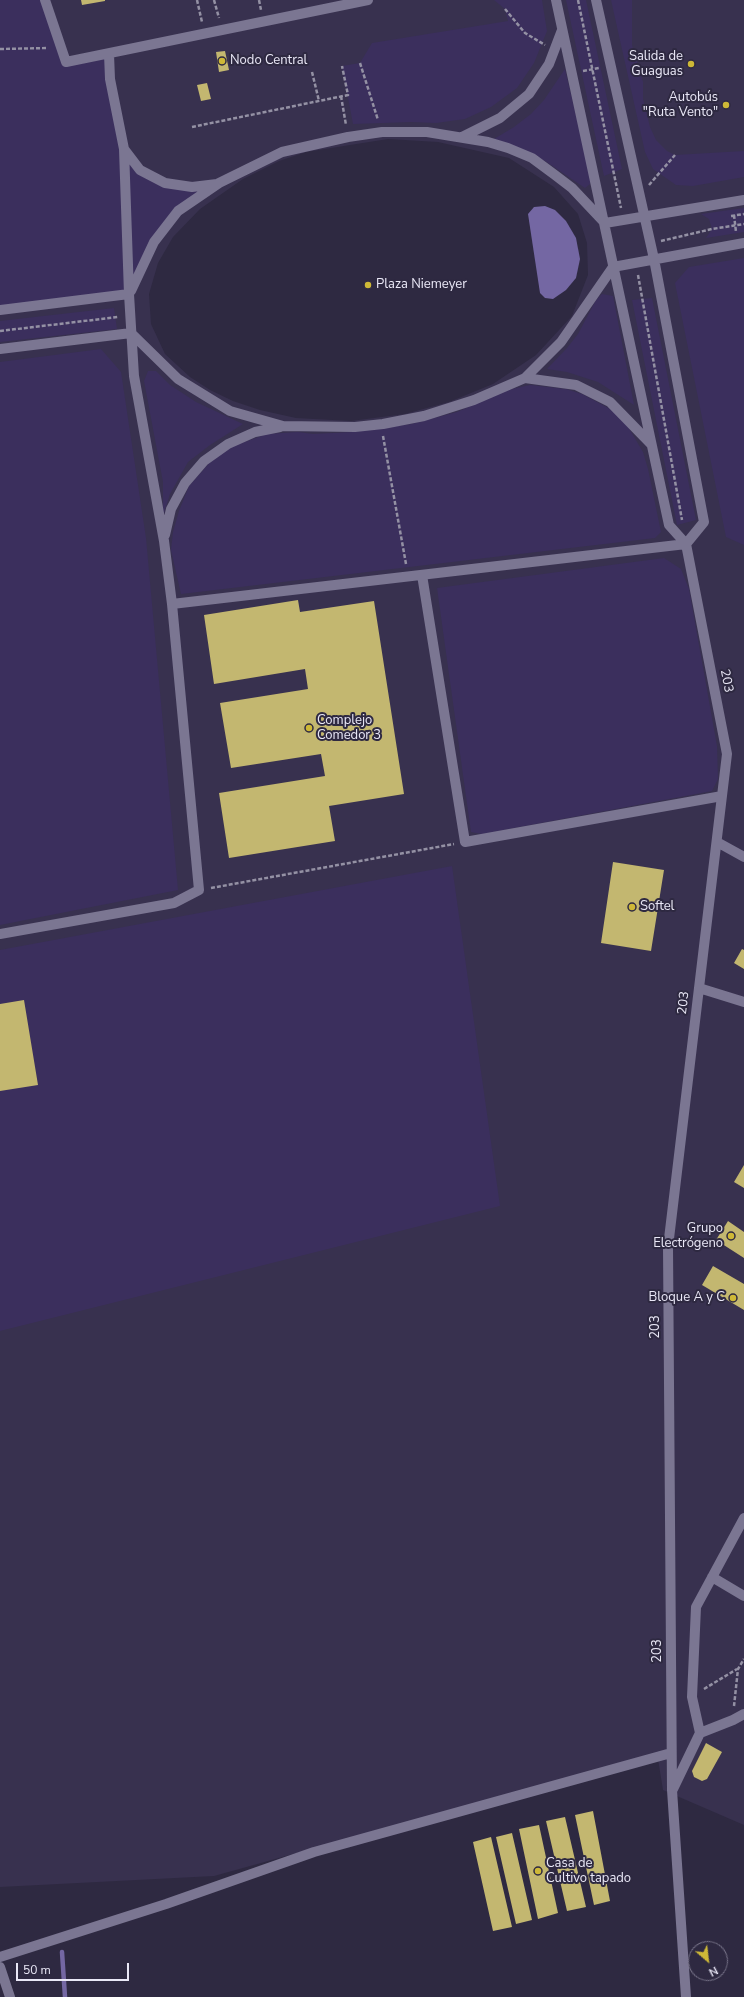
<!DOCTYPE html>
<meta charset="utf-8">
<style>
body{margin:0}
#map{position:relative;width:744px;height:1997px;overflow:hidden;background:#2e2941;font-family:"Nunito Sans",sans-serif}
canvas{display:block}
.north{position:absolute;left:688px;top:1941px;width:40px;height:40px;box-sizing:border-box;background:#2e2941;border:1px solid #79758a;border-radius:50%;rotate:152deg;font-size:11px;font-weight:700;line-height:16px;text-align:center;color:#eae8f7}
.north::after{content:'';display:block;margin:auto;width:14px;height:18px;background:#ceb837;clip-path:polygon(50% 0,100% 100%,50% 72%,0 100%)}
.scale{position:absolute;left:16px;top:1963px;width:113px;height:18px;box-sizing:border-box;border:2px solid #eae8f7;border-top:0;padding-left:5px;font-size:12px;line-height:14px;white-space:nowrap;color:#eae8f7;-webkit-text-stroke:3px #2e2941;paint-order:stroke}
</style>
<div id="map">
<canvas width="744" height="1997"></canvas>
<div class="north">N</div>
<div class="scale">50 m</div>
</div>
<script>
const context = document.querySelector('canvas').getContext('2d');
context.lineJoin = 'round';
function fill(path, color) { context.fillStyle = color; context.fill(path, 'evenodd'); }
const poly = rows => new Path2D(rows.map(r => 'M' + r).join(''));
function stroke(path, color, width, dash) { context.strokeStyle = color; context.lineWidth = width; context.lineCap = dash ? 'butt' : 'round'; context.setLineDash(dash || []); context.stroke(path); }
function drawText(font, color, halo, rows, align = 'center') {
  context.font = font + ' "Nunito Sans",sans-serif'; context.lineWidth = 4; context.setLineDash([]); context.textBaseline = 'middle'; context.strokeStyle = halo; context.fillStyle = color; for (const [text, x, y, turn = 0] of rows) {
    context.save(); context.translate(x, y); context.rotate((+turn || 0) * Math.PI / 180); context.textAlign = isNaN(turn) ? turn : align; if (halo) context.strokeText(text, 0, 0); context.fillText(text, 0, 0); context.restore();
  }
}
const built = poly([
 [0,0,744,0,744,1825,663,1790,657,1753,214,1876,0,1887],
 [388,139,438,142,509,158,554,187,578,214,587,243,588,275,572,316,536,355,493,384,449,402,405,414,351,421,296,418,260,410,233,401,210,390,190,377,165,354,151,324,149,294,158,263,173,237,200,209,243,179,279,161,306,152]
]);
const green = poly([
 [0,0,45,0,66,62,109,54,124,149,140,170,165,183,219,183,178,211,154,242,129,294,0,310],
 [494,0,542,0,547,31,534,63,517,88,491,107,465,119,436,123,411,122,353,124,342,66,360,63,372,43,508,21,505,9],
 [566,0,586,0,622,169,604,176],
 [611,0,632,0,632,45,643,82,643,99,650,127,656,140,667,151,675,155,744,151,744,177,693,186,676,185,653,169,645,152],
 [565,69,590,173,590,184,585,188,545,161,494,139,514,127,531,114,544,100],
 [744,208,744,232,706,238,712,229,709,219,701,214],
 [744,258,744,545,726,537,675,283,689,267],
 [602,294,613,296,634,405,598,382,567,372,547,369,567,348,578,334,596,300],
 [652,298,696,520,677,525,632,300],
 [114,308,117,329,0,342,0,321],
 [101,349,121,372,146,538,178,890,0,925,0,362],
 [148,371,156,371,170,385,196,402,243,424,210,445,188,462,170,494,163,516,163,482,144,381],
 [530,385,566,389,582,394,614,411,627,425,643,452,648,469,661,532,655,538,181,594,171,550,173,532,179,511,189,486,212,460,233,446,267,434,298,432,313,434,352,432,411,424,457,412,507,390],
 [664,558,681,569,689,589,717,746,718,779,712,791,482,834,471,832,437,588],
 [452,866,500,1206,0,1331,0,950]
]);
const water = poly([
 [545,206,555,210,566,221,576,238,580,259,576,278,566,290,553,299,545,298,540,293,528,214,534,207]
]);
const stream = poly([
 [62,1952,65,1997]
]);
const building = poly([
 [81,0,105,0,105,1,82,5],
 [225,51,229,70,219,72,216,52],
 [207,83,211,99,201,101,197,85],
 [298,600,300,612,374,601,404,794,329,806,335,841,229,858,219,793,325,776,321,754,231,768,220,703,308,689,305,669,214,684,204,615],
 [613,862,664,870,651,951,601,943],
 [742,949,744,950,744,969,734,963],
 [24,1000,38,1085,0,1091,0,1004],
 [744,1165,744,1188,734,1182],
 [728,1221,744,1232,744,1258,716,1240],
 [713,1266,744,1284,744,1310,702,1285],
 [706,1743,722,1752,707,1779,702,1781,694,1777,692,1771],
 [593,1811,610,1901,594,1905,575,1815],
 [565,1817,586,1907,567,1911,546,1821],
 [539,1825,558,1913,538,1919,519,1829],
 [512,1833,532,1920,516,1924,496,1837],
 [491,1837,512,1927,493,1931,473,1842]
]);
const path = poly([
 [197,0,202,22],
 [214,0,219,18],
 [259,0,261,10],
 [578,0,621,208],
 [505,9,525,33,545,45],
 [0,49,48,48],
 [360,63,378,120],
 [583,71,599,68],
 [312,72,319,101],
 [341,96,346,125],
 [192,127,348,95,342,66],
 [649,185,675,155],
 [734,215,736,232],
 [731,216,744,214],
 [661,241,712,229,744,224],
 [638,275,682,520],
 [0,331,118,317],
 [383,436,406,564],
 [211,888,454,844],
 [704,1689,737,1669],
 [734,1706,738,1669,744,1659]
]);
const minor = poly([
 [45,0,66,62,368,0],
 [556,0,669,525,686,544,704,522,654,259,596,0],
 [462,137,500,118,529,94,549,64,562,30],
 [124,149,140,170,165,183,192,187,217,184],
 [131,291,154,242,178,211,219,183,282,152,348,137,382,132,427,132,488,142,508,148,532,158,555,175,572,188,605,223,744,200],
 [0,310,129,294],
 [131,333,178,379,230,411,283,426,355,427,383,424,424,416,474,400,525,378,561,342,613,267,744,243],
 [0,349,131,333],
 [525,378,576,385,610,402,651,444],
 [165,535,171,509,185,483,204,461,228,444,255,432,280,427],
 [422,575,465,842,722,796],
 [172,604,686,544,727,754,668,1247,672,1790,686,1997],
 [717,842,744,857],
 [0,934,174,903,199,890,172,604,164,541,134,376,129,294,124,149,110,79,109,54],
 [699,988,744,1002],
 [744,1518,696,1607,692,1697,700,1733,733,1720,744,1714],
 [712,1577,744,1596],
 [673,1789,700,1733],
 [0,1957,166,1904,314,1852,671,1753],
 [0,1967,10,1997]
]);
const markers = [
 [222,61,4,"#ceb837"],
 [691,64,4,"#ceb837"],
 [726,105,4,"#ceb837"],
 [368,285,4,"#ceb837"],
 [309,728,4,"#ceb837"],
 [632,907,4,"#ceb837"],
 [731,1236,4,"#ceb837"],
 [733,1298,4,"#ceb837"],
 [538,1871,4,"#ceb837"]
];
const poiNames = [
 ["Salida de",683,57,"right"],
 ["Guaguas",683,72,"right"],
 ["Nodo Central",230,61],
 ["Autobús",718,98,"right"],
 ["\"Ruta Vento\"",718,113,"right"],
 ["Plaza Niemeyer",376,285],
 ["Complejo",317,721],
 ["Comedor 3",317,736],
 ["Softel",640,907],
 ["Grupo",723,1229,"right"],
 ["Electrógeno",723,1244,"right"],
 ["Bloque A y C",725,1298,"right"],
 ["Casa de",546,1864],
 ["Cultivo tapado",546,1879]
];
const streetNames = [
 ["203",726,681,79],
 ["203",684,1003,-83],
 ["203",656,1327,-90],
 ["203",658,1651,-90]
];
fill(built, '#38314f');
fill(green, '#3b2f5d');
fill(water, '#7467a3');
stroke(stream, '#7467a3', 4.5);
fill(building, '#c3b770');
stroke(path, '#9491a4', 2.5, [4, 2]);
stroke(minor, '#7b7692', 10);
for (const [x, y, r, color] of markers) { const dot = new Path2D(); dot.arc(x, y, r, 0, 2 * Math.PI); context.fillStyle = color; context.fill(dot); stroke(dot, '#2e2941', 1.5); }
drawText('13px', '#eae8f7', '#2e2941', poiNames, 'left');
drawText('13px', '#eae8f7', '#2e2941', streetNames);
</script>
